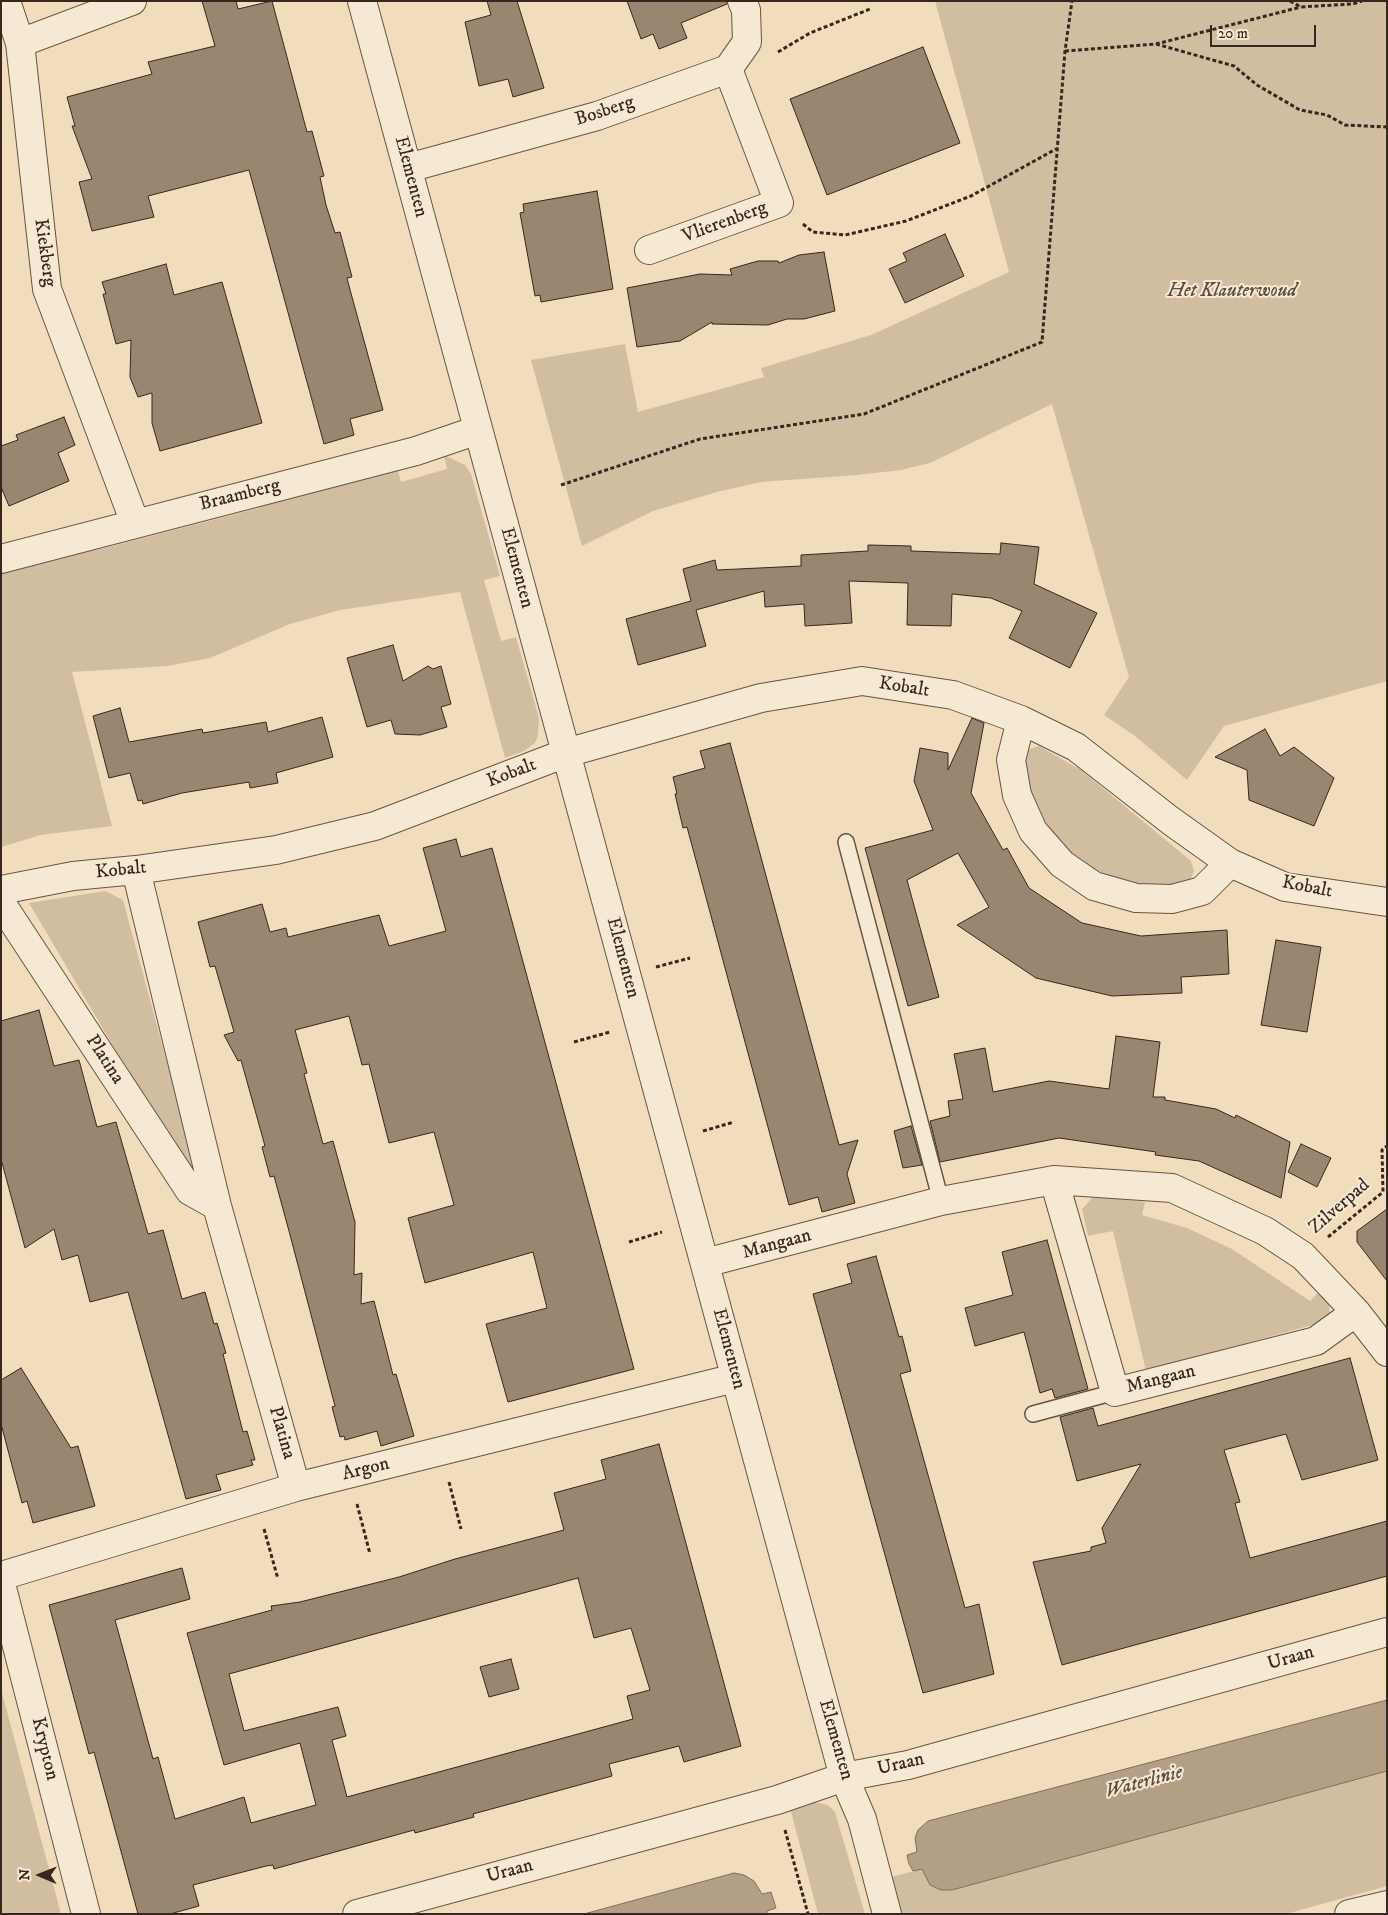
<!DOCTYPE html>
<style>
body{margin:0}
#map{position:relative;width:1388px;height:1915px;overflow:hidden;background:#f1ddbc;font-family:"IM FELL DW Pica",serif}
canvas{display:block}
.frame{position:absolute;inset:0;border:2px solid #37271e;pointer-events:none}
.north{position:absolute;left:15px;top:1850px;width:50px;height:50px;-webkit-text-stroke:4px #f6e9d3;paint-order:stroke;rotate:271deg;font-size:14px;font-weight:700;line-height:20px;text-align:center;color:#37271e}
.north::after{content:'';display:block;margin:auto;width:18px;height:22px;background:#37271e;clip-path:polygon(50% 0,100% 100%,50% 72%,0 100%)}
.scale{position:absolute;left:1210px;top:25px;width:106px;height:22px;box-sizing:border-box;border:2px solid #37271e;border-top:0;padding-left:6px;font-size:15px;line-height:18px;white-space:nowrap;color:#37271e;-webkit-text-stroke:4px #f6e9d3;paint-order:stroke}
</style>
<div id="map">
<canvas width="1388" height="1915"></canvas>
<div class="frame"></div>
<div class="north">N</div>
<div class="scale">20 m</div>
</div>
<script>
const context = document.querySelector('canvas').getContext('2d');
context.lineJoin = 'round';
function fill(path, color) { context.fillStyle = color; context.fill(path, 'evenodd'); }
const poly = rows => new Path2D(rows.map(r => 'M' + r).join(''));
function stroke(path, color, width, dash) { context.strokeStyle = color; context.lineWidth = width; context.lineCap = dash ? 'butt' : 'round'; context.setLineDash(dash || []); context.stroke(path); }
function drawText(font, color, halo, rows, align = 'center') {
  context.font = font + ' "IM FELL DW Pica",serif'; context.lineWidth = 4; context.setLineDash([]); context.textBaseline = 'middle'; context.strokeStyle = halo; context.fillStyle = color; for (const [text, x, y, turn = 0] of rows) {
    context.save(); context.translate(x, y); context.rotate((+turn || 0) * Math.PI / 180); context.textAlign = isNaN(turn) ? turn : align; if (halo) context.strokeText(text, 0, 0); context.fillText(text, 0, 0); context.restore();
  }
}
const green = poly([
 [935,1,1387,1,1387,681,1224,726,1187,780,1135,736,1104,715,1129,677,1052,404,930,463,901,470,857,475,761,482,717,492,653,511,582,546,531,360,625,344,638,412,764,377,761,368,871,335,1009,272],
 [444,455,465,465,471,474,500,576,484,580,501,641,516,637,539,718,538,736,535,743,524,751,505,758,460,592,340,610,290,624,210,658,167,666,72,672,112,826,41,835,1,847,1,570,95,545,97,550,259,508,258,503,396,464,401,482,447,469],
 [1039,746,1081,770,1191,861,1194,871,1190,881,1166,886,1137,885,1113,878,1092,868,1064,849,1042,818,1025,784,1022,763,1026,750],
 [105,891,123,900,198,1177,192,1180,29,903],
 [1094,1196,1145,1202,1142,1215,1187,1228,1232,1249,1310,1301,1318,1293,1329,1304,1330,1320,1146,1371,1113,1231,1088,1236,1082,1209],
 [1,1689,61,1914,1,1914],
 [1387,1771,1387,1886,1286,1914,901,1914,891,1877,922,1869,952,1890],
 [807,1800,828,1805,835,1812,865,1914,818,1914,789,1804]
]);
const water = poly([
 [1387,1700,1387,1771,952,1890,941,1890,930,1885,922,1869,913,1871,909,1864,907,1855,917,1852,915,1838,918,1830,928,1821,1387,1700],
 [734,1873,744,1875,754,1881,762,1894,771,1892,776,1908,767,1911,767,1914,584,1914,734,1873]
]);
const building = poly([
 [202,1,236,1,238,9,272,1,307,132,312,131,324,176,320,177,326,205,335,233,340,232,352,277,347,278,349,286,383,410,350,419,354,435,324,444,249,170,148,196,154,217,92,231,79,182,92,179,72,126,75,126,67,97,152,74,148,62,215,46,202,1],
 [487,1,517,1,544,88,513,97,508,79,479,86,465,22,491,15,487,1],
 [627,1,727,1,727,4,681,23,687,38,659,49,653,34,641,39,627,1],
 [923,47,960,143,827,195,790,99,923,47],
 [597,191,613,289,541,302,540,295,535,296,520,213,524,212,523,204,597,191],
 [945,234,964,276,905,303,889,269,907,261,903,253,945,234],
 [824,252,835,311,804,319,787,319,768,325,712,324,712,322,680,341,637,347,627,288,700,274,732,275,730,269,758,261,778,261,779,263,799,255,824,252],
 [166,264,174,295,222,282,262,423,160,451,152,423,152,393,138,397,130,377,131,340,116,344,103,294,106,294,102,282,166,264],
 [64,417,75,445,58,453,69,481,9,506,1,487,1,446,18,440,16,435,64,417],
 [1001,543,1039,547,1034,584,1097,613,1070,668,1009,638,1022,611,991,598,952,594,951,626,907,625,908,583,849,581,852,623,805,626,804,604,765,607,764,591,696,610,706,646,638,665,626,619,691,601,683,569,715,560,717,570,801,566,801,555,868,551,868,545,911,546,911,551,1000,554,1001,543],
 [393,645,403,681,428,666,433,669,441,666,451,704,441,707,447,727,420,735,395,734,391,720,367,727,347,658,393,645],
 [120,708,129,742,202,729,203,733,266,722,268,732,322,717,333,757,276,773,278,783,250,788,249,782,182,793,143,804,142,800,138,801,130,773,109,778,93,716,120,708],
 [972,718,984,723,971,793,1003,850,1007,848,1029,888,1082,923,1141,936,1227,930,1229,974,1181,977,1182,993,1112,996,1036,978,957,925,989,907,958,853,907,880,939,997,908,1006,865,848,933,830,914,781,920,748,948,753,948,770,972,718],
 [1265,729,1280,756,1294,747,1334,778,1314,826,1249,800,1247,770,1215,757,1265,729],
 [730,743,839,1145,858,1140,847,1174,855,1203,822,1212,818,1197,789,1205,687,827,683,828,675,794,677,794,673,777,705,768,700,751,730,743],
 [456,839,461,857,492,848,634,1369,508,1402,486,1324,547,1308,533,1252,425,1283,408,1218,454,1205,434,1132,389,1143,369,1064,362,1065,349,1016,295,1030,307,1073,304,1074,323,1144,333,1141,355,1222,354,1275,362,1273,361,1304,374,1301,393,1375,396,1374,414,1436,381,1446,377,1431,345,1440,344,1436,340,1437,332,1407,335,1406,289,1231,274,1176,270,1177,262,1147,265,1146,241,1060,238,1061,224,1035,234,1032,215,966,210,967,198,922,262,904,270,932,286,928,288,937,379,915,389,946,446,931,423,848,456,839],
 [1276,940,1321,947,1307,1032,1261,1025,1276,940],
 [39,1010,54,1066,79,1060,97,1127,116,1122,148,1234,163,1230,182,1299,205,1292,214,1324,217,1323,226,1353,223,1354,243,1432,247,1431,255,1460,251,1460,253,1465,216,1475,221,1490,186,1499,128,1292,90,1302,78,1255,62,1260,54,1229,25,1248,1,1159,1,1021,39,1010],
 [1116,1036,1160,1042,1153,1097,1165,1097,1165,1100,1216,1109,1235,1118,1236,1115,1290,1142,1281,1198,1199,1161,1155,1155,1156,1152,1059,1138,940,1162,930,1121,950,1116,948,1101,963,1099,954,1054,985,1048,993,1092,1049,1081,1109,1089,1116,1036],
 [911,1126,922,1165,903,1168,894,1131,911,1126],
 [1301,1144,1331,1158,1317,1187,1288,1172,1301,1144],
 [1387,1209,1387,1281,1357,1242,1357,1231,1387,1209],
 [1047,1240,1088,1389,1055,1398,1052,1389,1040,1393,1024,1332,975,1346,965,1308,1013,1295,1002,1252,1047,1240],
 [876,1256,899,1337,902,1336,911,1371,900,1374,965,1608,979,1604,994,1674,923,1693,813,1294,852,1283,847,1264,876,1256],
 [1350,1358,1378,1460,1302,1480,1286,1434,1224,1450,1240,1502,1235,1503,1250,1558,1387,1521,1387,1576,1062,1665,1033,1562,1091,1551,1091,1547,1106,1543,1102,1528,1141,1464,1077,1481,1060,1417,1093,1408,1098,1426,1350,1358],
 [21,1368,71,1448,78,1446,95,1506,33,1523,27,1501,22,1503,1,1424,1,1380,21,1368],
 [659,1444,741,1746,684,1762,679,1746,609,1764,612,1776,473,1814,474,1817,415,1833,414,1830,274,1869,273,1865,266,1866,193,1885,199,1906,170,1914,138,1914,94,1752,89,1754,49,1605,182,1568,190,1599,115,1620,123,1649,153,1759,158,1757,175,1819,244,1797,251,1823,316,1805,300,1743,224,1765,187,1633,272,1610,271,1606,300,1602,399,1577,455,1559,564,1530,554,1493,606,1479,601,1460,659,1444],
 [578,1578,594,1638,631,1628,650,1690,627,1696,633,1719,347,1797,332,1740,346,1736,338,1707,244,1731,229,1674,578,1578],
 [511,1659,519,1689,489,1697,480,1667,511,1659]
]);
const path = poly([
 [1290,1,1301,7,1353,4,1362,1],
 [1156,44,1234,66,1257,85,1300,110,1327,115,1345,125,1387,127],
 [1065,51,1156,44,1301,7],
 [778,52,810,33,870,9],
 [803,224,813,232,845,235,906,221,971,196,1056,149],
 [561,485,700,439,864,414,1042,342,1065,51,1072,1],
 [656,967,690,958],
 [574,1042,610,1032],
 [703,1131,734,1122],
 [1328,1237,1383,1192,1382,1150,1387,1146],
 [629,1242,662,1232],
 [449,1482,461,1529],
 [357,1504,370,1554],
 [264,1529,278,1579],
 [785,1830,808,1914]
]);
const service = poly([
 [846,842,941,1201],
 [1033,1414,1115,1392]
]);
const minor = poly([
 [6,1,20,43,47,289,135,523],
 [362,1,844,1777,862,1819,887,1914],
 [20,43,132,1],
 [408,168,597,116,728,69,747,42,746,10,742,1],
 [649,250,779,203,728,69],
 [1,559,416,451,478,430],
 [1021,720,1011,760,1017,795,1033,831,1062,864,1094,886,1136,898,1172,899,1202,891,1230,863],
 [136,870,217,1206,296,1487],
 [1,890,73,876,136,870,276,850,375,826,566,753,761,698,862,681,953,695,1021,720,1076,747,1171,821,1230,863,1285,887,1387,902],
 [1,903,190,1191,217,1206],
 [1054,1180,1115,1392,1316,1341,1356,1312],
 [705,1263,941,1201,1054,1180,1172,1188,1265,1231,1303,1256,1356,1312,1387,1352],
 [1,1576,296,1487,735,1378],
 [1,1584,86,1914],
 [357,1914,777,1800,844,1777,908,1765,1387,1632]
]);
const tertiary = poly([
 [1349,1914,1387,1905]
]);
const streetNames = [
 ["Bosberg",605,112,-18],
 ["Elementen",410,177,75],
 ["Vlierenberg",725,223,-20],
 ["Kiekberg",44,253,82],
 ["Braamberg",240,496,-14],
 ["Elementen",516,568,75],
 ["Kobalt",904,688,9],
 ["Kobalt",512,774,-21],
 ["Kobalt",121,871,-6],
 ["Kobalt",1307,888,11],
 ["Elementen",622,958,75],
 ["Platina",104,1060,57],
 ["Zilverpad",1340,1207,-41],
 ["Mangaan",777,1245,-15],
 ["Elementen",728,1349,75],
 ["Mangaan",1161,1380,-14],
 ["Platina",281,1433,74],
 ["Argon",366,1470,-14],
 ["Uraan",1291,1659,-16],
 ["Elementen",835,1740,74],
 ["Krypton",44,1749,76],
 ["Uraan",901,1765,-13],
 ["Uraan",510,1872,-15]
];
const parkNames = [
 ["Het Klauterwoud",1232,292]
];
const waterNames = [
 ["Waterlinie",1144,1783,-15]
];
fill(green, '#d1bea1');
fill(water, '#b29f86');
stroke(water, '#816f5c', 1);
fill(building, '#988670');
stroke(building, '#37271e', 1);
stroke(service, '#665446', 18);
stroke(minor, '#665446', 30);
stroke(tertiary, '#665446', 30);
stroke(path, '#37271e', 3, [4, 2.5]);
stroke(service, '#f6e9d3', 15);
stroke(minor, '#f6e9d3', 28);
stroke(tertiary, '#f6e9d3', 28);
drawText('19px', '#37271e', '#f6e9d3', streetNames);
drawText('italic 19px', '#5e4d3f', '#f6e9d3', parkNames);
drawText('italic 20px', '#5c4b3d', '#f6e9d3', waterNames);
</script>
